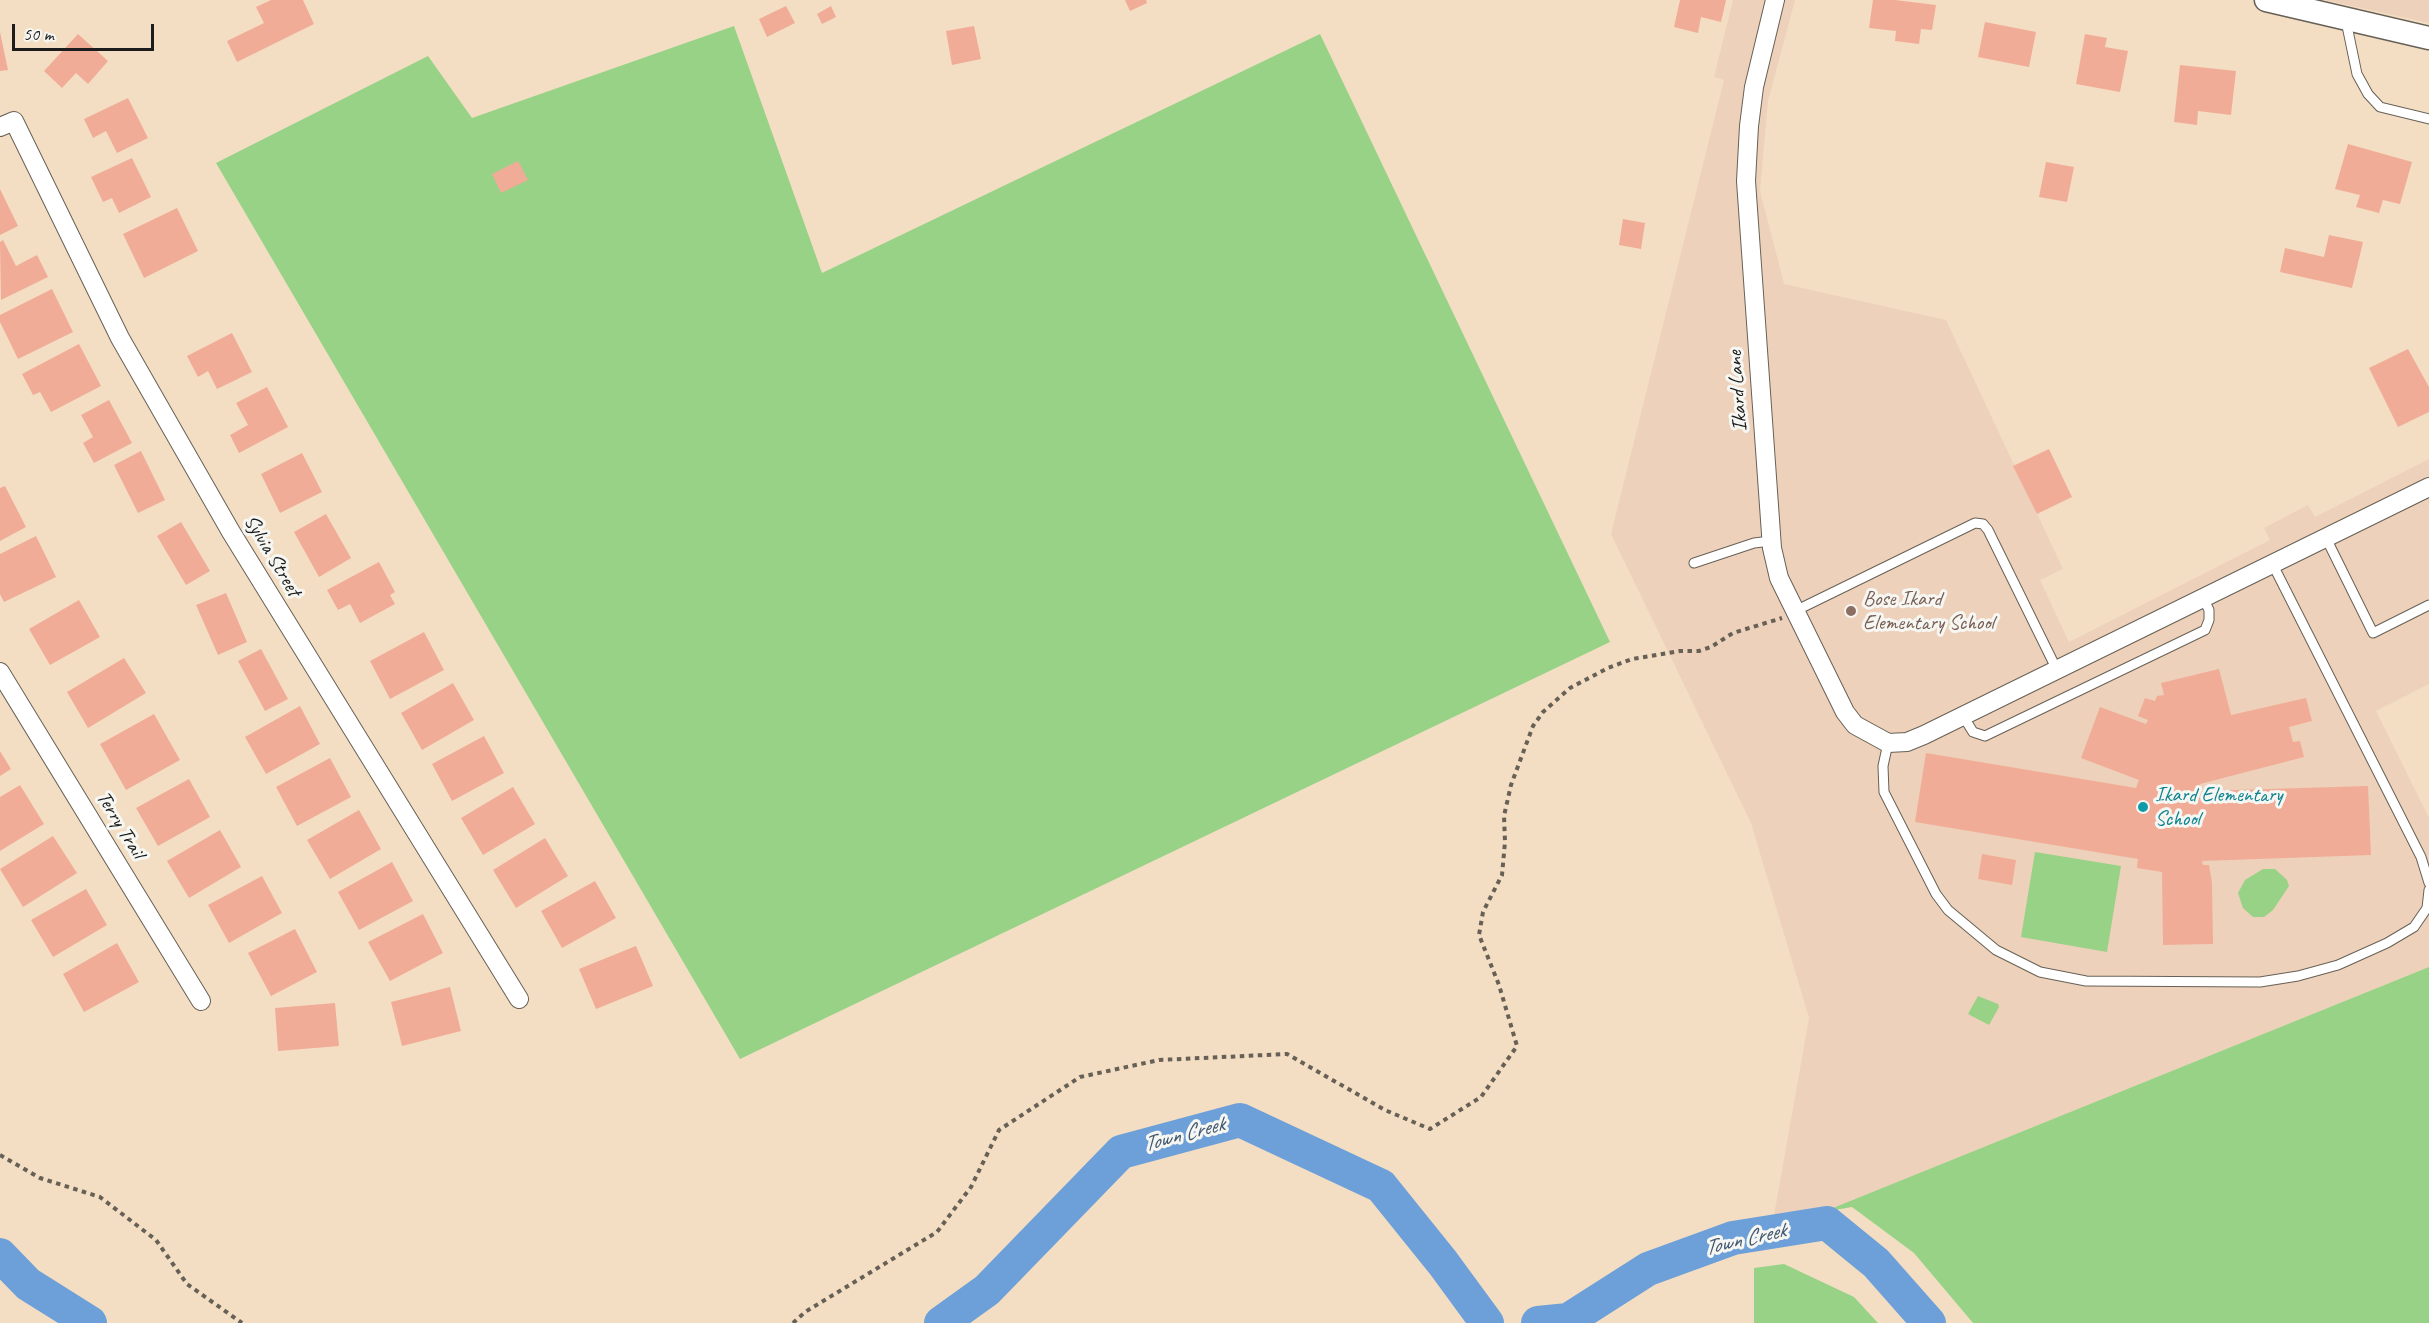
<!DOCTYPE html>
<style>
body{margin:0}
#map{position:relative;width:2429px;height:1323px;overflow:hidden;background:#f3dec3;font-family:Caveat,sans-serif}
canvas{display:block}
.scale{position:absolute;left:12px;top:24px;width:142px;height:27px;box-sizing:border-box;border:3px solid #1c1c1c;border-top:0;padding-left:8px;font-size:18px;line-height:21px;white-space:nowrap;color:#1c1c1c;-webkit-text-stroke:4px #f6f6f2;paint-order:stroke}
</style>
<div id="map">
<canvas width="2429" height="1323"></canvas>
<div class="scale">50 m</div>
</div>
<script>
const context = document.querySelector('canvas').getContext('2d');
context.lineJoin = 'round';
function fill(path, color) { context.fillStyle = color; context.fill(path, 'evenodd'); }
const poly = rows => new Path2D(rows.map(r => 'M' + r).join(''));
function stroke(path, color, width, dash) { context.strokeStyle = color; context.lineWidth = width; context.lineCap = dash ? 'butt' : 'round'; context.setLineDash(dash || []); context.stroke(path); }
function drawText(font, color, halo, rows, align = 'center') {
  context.font = font + ' Caveat,sans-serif'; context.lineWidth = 6; context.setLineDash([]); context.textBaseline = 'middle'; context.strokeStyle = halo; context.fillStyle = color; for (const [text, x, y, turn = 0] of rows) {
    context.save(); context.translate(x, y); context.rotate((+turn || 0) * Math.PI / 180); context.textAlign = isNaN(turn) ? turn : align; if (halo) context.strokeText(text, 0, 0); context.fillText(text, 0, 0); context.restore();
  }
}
const built = poly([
 [1733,0,1795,0,1768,101,1760,191,1784,284,1946,320,2063,569,2040,580,2069,642,2270,540,2264,528,2308,505,2315,517,2429,459,2429,684,2376,711,2429,818,2429,967,1823,1212,1773,1221,1809,1018,1751,823,1611,534,1724,80,1714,77],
 [2325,0,2429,0,2429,23]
]);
const green = poly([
 [734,26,822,273,1320,34,1610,642,740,1059,216,163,428,56,472,118],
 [2035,852,2121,866,2107,952,2021,937],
 [2263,869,2275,869,2287,880,2289,886,2273,910,2264,917,2253,917,2243,908,2238,893,2245,880],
 [2429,967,2429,1323,1973,1323,1914,1253,1852,1207,1823,1212],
 [1978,996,1998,1004,1999,1007,1989,1025,1968,1014],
 [1784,1264,1854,1297,1878,1323,1754,1323,1754,1268]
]);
const river = poly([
 [0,1255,28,1284,90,1323],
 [941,1323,987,1290,1121,1152,1240,1120,1381,1186,1443,1263,1487,1323],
 [1538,1323,1568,1320,1648,1269,1733,1238,1827,1223,1876,1263,1929,1323]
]);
const building = poly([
 [271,0,303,0,314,24,237,62,227,41,264,23,256,7],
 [1125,0,1146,0,1147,3,1130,11],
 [1680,0,1726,0,1721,22,1701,17,1698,33,1674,27],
 [1873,0,1895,0,1936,5,1932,30,1921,29,1919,44,1895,41,1896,31,1869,28],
 [786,6,795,23,767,37,759,19],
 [831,6,836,17,822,24,817,14],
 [1985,22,2036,32,2029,67,1978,57],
 [974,26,981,59,952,65,946,31],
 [0,32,8,70,0,71],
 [78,34,108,61,88,84,76,73,62,88,44,71],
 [2085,34,2107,38,2105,47,2128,51,2120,92,2076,84],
 [2180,65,2236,71,2231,115,2198,111,2197,125,2174,122],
 [128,98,148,138,117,153,106,131,93,138,84,119],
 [2348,144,2412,162,2400,204,2383,200,2379,213,2356,207,2360,195,2335,189],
 [132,158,151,197,119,213,112,198,103,202,91,177],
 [518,161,528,180,501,193,492,174],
 [2046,162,2074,167,2067,202,2039,197],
 [0,189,18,226,0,235],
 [177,208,198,251,144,278,123,234],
 [1623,219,1645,223,1641,249,1619,245],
 [2329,235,2363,242,2352,288,2280,272,2285,248,2324,257],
 [3,240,16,266,37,255,48,277,1,300,0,242],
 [52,289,73,332,18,359,0,322,0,315],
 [232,333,252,372,217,389,208,371,198,377,187,356],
 [79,344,101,386,51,412,40,392,33,395,22,374],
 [2408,349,2429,387,2429,412,2398,427,2369,368],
 [267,387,288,427,239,453,230,435,248,425,236,403],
 [109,400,132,443,94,463,83,443,93,437,81,415],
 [2049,449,2072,497,2037,514,2013,466],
 [141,451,165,500,138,513,114,465],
 [302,453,322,492,280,513,261,474],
 [5,486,26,527,0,541,0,488],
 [326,514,351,558,319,577,294,532],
 [181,522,210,571,186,585,157,536],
 [36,536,56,577,4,602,0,594,0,554],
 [379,562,395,592,390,595,395,604,360,623,350,604,338,610,327,590],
 [226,593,247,642,218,655,196,605],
 [79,600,100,637,50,665,29,629],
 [424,632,444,670,390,699,370,661],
 [261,649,288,699,265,711,238,661],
 [124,658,146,693,88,728,67,692],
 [2219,669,2231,715,2306,698,2312,721,2289,727,2293,742,2300,741,2304,757,2200,784,2201,791,2368,786,2371,855,2202,861,2203,865,2209,865,2212,883,2213,944,2163,945,2162,872,2137,868,2138,859,1915,822,1926,753,2136,788,2139,780,2081,758,2100,707,2146,724,2148,720,2138,716,2145,698,2155,701,2157,696,2164,695,2161,683],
 [453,683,474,720,422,750,401,713],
 [300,706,320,744,266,774,245,737],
 [154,714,180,760,126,790,100,744],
 [484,736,504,773,452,801,432,764],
 [0,751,11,769,0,776],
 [330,758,351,797,297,826,276,787],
 [189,779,210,817,158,846,136,808],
 [20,785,44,824,0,851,0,797],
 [513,787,535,824,483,855,461,818],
 [359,810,381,849,330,879,307,840],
 [220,830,241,867,189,898,167,861],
 [53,836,77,873,23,907,0,869],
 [545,838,568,876,516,908,493,870],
 [1982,854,2016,860,2012,885,1978,879],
 [392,862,413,901,359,930,338,892],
 [262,876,282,913,229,943,208,905],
 [595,881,616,918,562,948,541,911],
 [86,889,107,925,53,957,31,920],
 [423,914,443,953,390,981,368,942],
 [295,929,317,972,271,996,248,953],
 [117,943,139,982,84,1012,63,974],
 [636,946,653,986,596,1009,579,969],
 [450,987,461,1031,402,1046,391,1002],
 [335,1003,339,1046,278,1051,275,1008]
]);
const path = poly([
 [0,1155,40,1178,100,1197,156,1240,187,1284,242,1323],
 [793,1323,805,1312,937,1232,971,1187,999,1130,1080,1077,1159,1060,1287,1054,1385,1110,1430,1129,1481,1097,1517,1046,1499,985,1479,935,1483,912,1502,875,1505,842,1504,816,1511,785,1533,726,1543,712,1570,688,1608,668,1632,659,1680,651,1699,651,1711,647,1733,633,1782,618]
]);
const service = poly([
 [2346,21,2357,74,2368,94,2380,107,2429,119],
 [2326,538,2373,633,2429,605],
 [1694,563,1754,543,1771,541],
 [2273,565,2421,857,2429,883],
 [1795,611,1975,523,1983,524,1988,530,2057,670],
 [1963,716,1973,732,1985,736,2205,630,2209,620,2209,610,2203,598],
 [1888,743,1883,766,1884,792,1936,894,1948,910,1996,950,2040,972,2086,981,2260,982,2298,976,2338,965,2387,943,2414,927,2427,908,2429,890]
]);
const minor = poly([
 [1775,0,1754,87,1749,126,1746,181,1772,548,1779,578,1845,712,1855,725,1888,743,1907,742,1924,735,2429,487],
 [0,127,14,121,120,338,231,532,519,999],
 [0,672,201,1001]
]);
const tertiary = poly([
 [2266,0,2429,38]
]);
const markers = [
 [1851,611,6,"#8d6e63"],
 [2143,807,6,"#0f9aa8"]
];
const streetNames = [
 ["Ikard Lane",1738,391,-94],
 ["Sylvia Street",272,556,59],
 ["Terry Trail",120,825,59]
];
const educationNames = [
 ["Bose Ikard",1863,599],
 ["Elementary School",1863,623]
];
const cultureNames = [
 ["Ikard Elementary",2155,795],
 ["School",2155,819]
];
const waterNames = [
 ["Town Creek",1184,1135,-15],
 ["Town Creek",1745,1240,-13]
];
fill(built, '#edd1ba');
fill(green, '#97d287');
stroke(river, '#6d9fd8', 34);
fill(building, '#f1ac97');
stroke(service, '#676056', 11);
stroke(minor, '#676056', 20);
stroke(tertiary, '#676056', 25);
stroke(path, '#676056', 4, [4.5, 4.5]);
stroke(service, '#fff', 9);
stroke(minor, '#fff', 18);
stroke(tertiary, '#fff', 22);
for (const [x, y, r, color] of markers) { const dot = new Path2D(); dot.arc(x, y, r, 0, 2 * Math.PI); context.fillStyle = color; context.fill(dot); stroke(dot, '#f6f6f2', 2); }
drawText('21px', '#1c1c1c', '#f6f6f2', streetNames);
drawText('21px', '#785e54', '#f6f6f2', educationNames, 'left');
drawText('21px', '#0d838f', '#f6f6f2', cultureNames, 'left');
drawText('italic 22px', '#405771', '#f6f6f2', waterNames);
</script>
